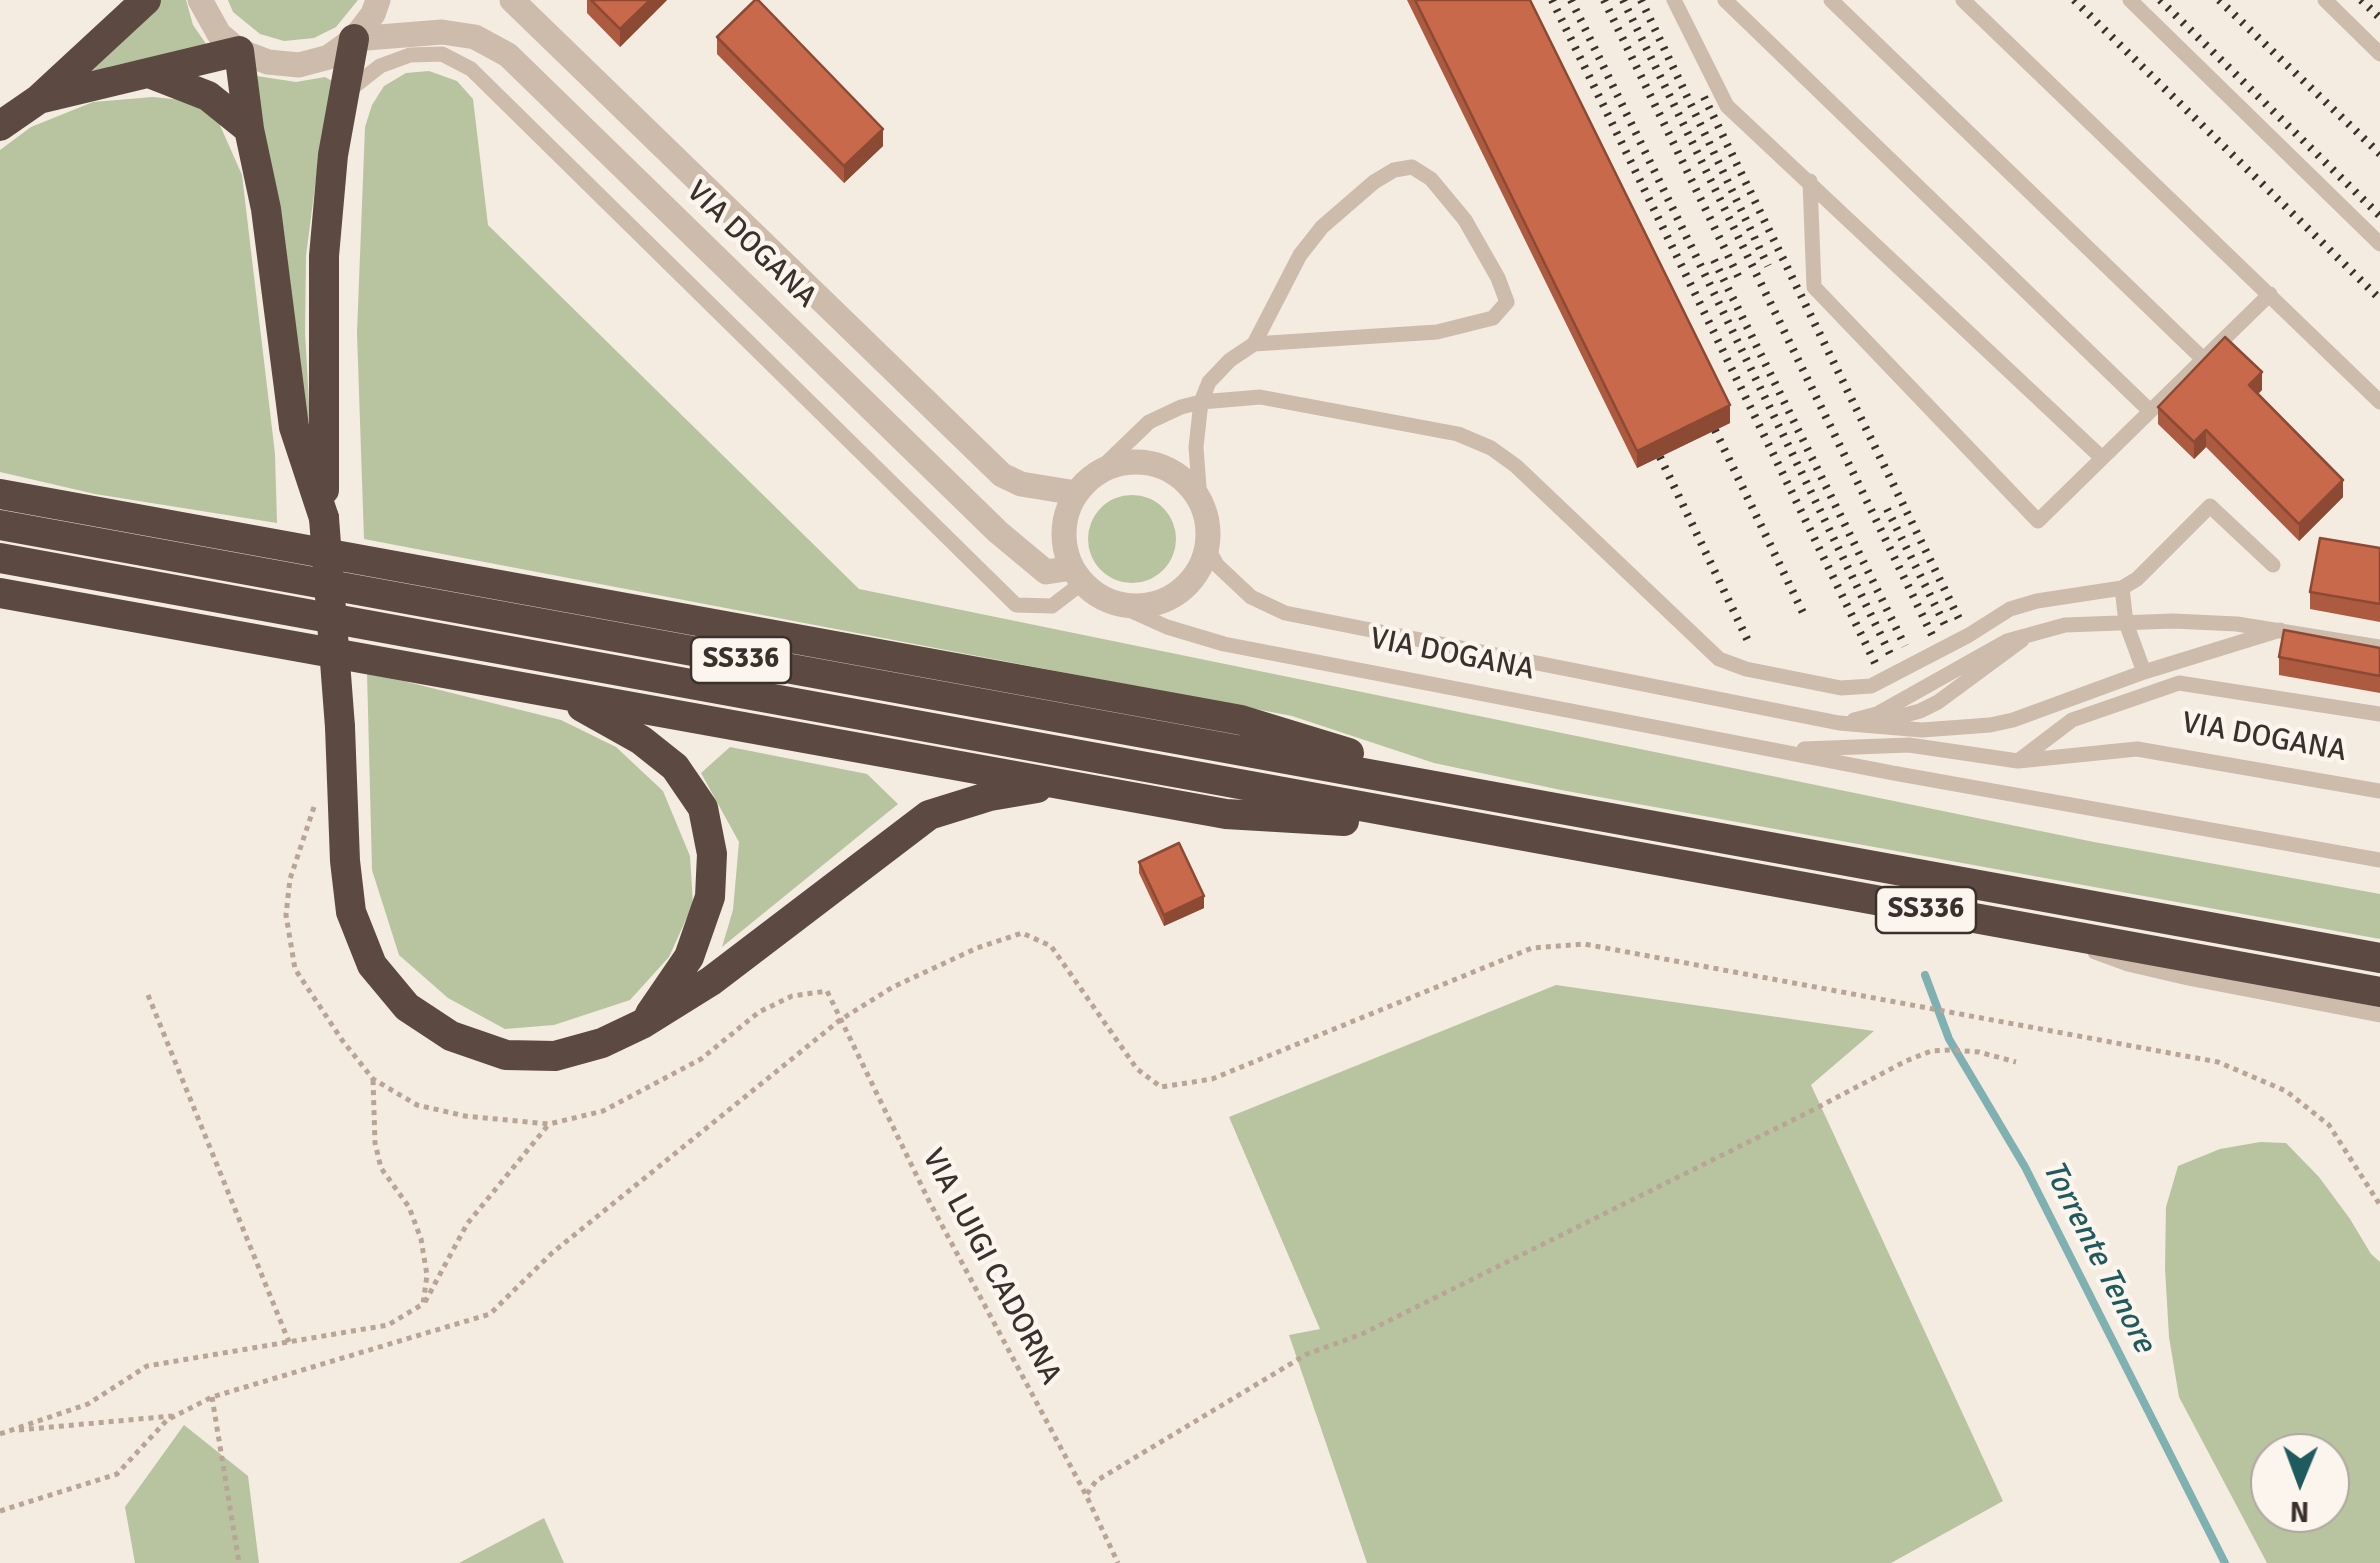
<!DOCTYPE html>
<style>
body{margin:0}
#map{position:relative;width:2380px;height:1563px;overflow:hidden;background:#f4ebe1;font-family:Signika,sans-serif}
canvas{display:block}
.north{position:absolute;left:2250px;top:1433px;width:100px;height:100px;box-sizing:border-box;background:#fbf5ee;border:2px solid #aea6a0;border-radius:50%;rotate:181deg;font-size:28px;font-weight:700;line-height:40px;text-align:center;color:#3b302b}
.north::after{content:'';display:block;margin:auto;width:35px;height:45px;background:#1f5a5e;clip-path:polygon(50% 0,100% 100%,50% 72%,0 100%)}
</style>
<div id="map">
<canvas width="2380" height="1563"></canvas>
<div class="north">N</div>
</div>
<script>
const context = document.querySelector('canvas').getContext('2d');
context.lineJoin = 'round';
function fill(path, color) { context.fillStyle = color; context.fill(path, 'evenodd'); }
const poly = rows => new Path2D(rows.map(r => 'M' + r).join(''));
function stroke(path, color, width, dash) { context.strokeStyle = color; context.lineWidth = width; context.lineCap = dash ? 'butt' : 'round'; context.setLineDash(dash || []); context.stroke(path); }
function drawText(font, color, halo, rows, align = 'center') {
  context.font = font + ' Signika,sans-serif'; context.lineWidth = 9; context.setLineDash([]); context.textBaseline = 'middle'; context.strokeStyle = halo; context.fillStyle = color; for (const [text, x, y, turn = 0] of rows) {
    context.save(); context.translate(x, y); context.rotate((+turn || 0) * Math.PI / 180); context.textAlign = isNaN(turn) ? turn : align; if (halo) context.strokeText(text, 0, 0); context.fillText(text, 0, 0); context.restore();
  }
}
const green = poly([
 [161,0,186,0,193,25,211,51,154,57,112,66,69,83,136,26],
 [228,0,358,0,336,27,314,38,284,41,260,34,233,12],
 [429,71,457,81,473,99,488,225,859,589,2094,842,2380,894,2380,939,1561,790,1434,763,1292,716,364,539,357,333,365,127,372,105,384,86,406,73],
 [257,76,296,82,325,77,334,82,322,132,306,256,305,333,311,438,265,159],
 [153,97,192,101,219,123,242,175,275,454,277,523,95,494,0,472,0,150,31,127,93,102],
 '1088 539a44 44 0 1 1 88 0a44 44 0 1 1-88 0Z',
 [367,672,561,720,616,747,663,791,690,856,693,904,669,957,630,1000,554,1025,505,1029,448,998,399,955,372,870],
 [730,747,867,774,898,804,722,947,733,910,739,842,701,773],
 [1556,985,1874,1031,1811,1085,2003,1501,1891,1563,1367,1563,1289,1335,1320,1329,1229,1117],
 [2260,1142,2286,1143,2319,1177,2350,1219,2371,1254,2380,1262,2380,1563,2267,1563,2179,1397,2169,1337,2165,1268,2166,1207,2178,1166,2220,1149],
 [2270,1453,2330,1453,2330,1513,2270,1513],
 [184,1425,248,1476,259,1563,135,1563,125,1507],
 [544,1518,564,1563,459,1563]
]);
const stream = poly([
 [1925,975,1949,1039,2025,1167,2225,1563]
]);
const path = poly([
 [314,807,290,879,286,915,295,969,342,1040,373,1079,417,1105,465,1116,549,1124,603,1111,701,1059,759,1012,792,996,827,991,929,1201,1086,1495,1118,1563],
 [148,995,289,1342],
 [425,1302,467,1224,549,1124],
 [212,1397,239,1563],
 [19,1430,172,1416],
 [0,1434,88,1404,147,1366,388,1325,423,1304,427,1275,421,1239,409,1207,381,1168,375,1143,373,1079],
 [1087,1494,1096,1481,1307,1354,1362,1334,1807,1113,1906,1061,1931,1051,1950,1050,1979,1052,2016,1062],
 [0,1511,117,1474,167,1420,212,1397,490,1314,552,1253,840,1020,893,987,977,948,1022,933,1051,946,1137,1069,1161,1087,1212,1079,1532,948,1584,944,2218,1062,2286,1091,2329,1125,2380,1205]
]);
const lane = poly([
 [1674,0,1727,106,2102,458],
 [1725,0,2150,411],
 [1831,0,2203,359],
 [1963,0,2380,402],
 [2130,0,2380,244],
 [2325,0,2380,54],
 [347,92,380,66,410,55,442,54,471,69,1016,605,1052,606,1082,583],
 [1810,181,1814,287,2038,521,2270,294],
 [1091,478,1149,422,1181,407,1201,402,1260,397,1458,434,1491,448,1516,466,1719,659,1746,669,1841,688,1871,686,1969,635,2010,609,2037,601,2122,588,2137,579,2210,506,2273,565],
 [1200,501,1196,447,1201,402,1209,382,1230,360,1254,344,1437,332,1493,318,1507,302,1498,278,1465,220,1431,179,1412,167,1394,170,1374,182,1322,227,1300,255,1254,344],
 [1207,547,1217,565,1251,597,1285,613,1839,723,1922,730,1990,725,2013,720,2144,672,2280,630],
 [2122,588,2126,623,2144,672],
 [1116,604,1167,627,1224,644,1893,773,2380,860],
 [1854,720,1877,714,2007,641,2065,625,2173,621,2237,624,2380,647],
 [1879,722,1920,711,1938,702,2022,640],
 [1804,749,1909,745,2018,761,2137,749,2380,791],
 [2018,761,2072,720,2179,683,2380,714],
 [2095,952,2128,964,2188,978,2380,1015]
]);
const street = poly([
 [200,0,219,34,239,51,268,62,299,65,329,57,354,39,373,14,378,0],
 [512,0,1002,475,1021,484,1076,493],
 [354,39,442,32,475,37,508,55,998,532,1046,572,1072,568],
 '1064 534a72 72 0 1 1 144 0a72 72 0 1 1-144 0Z'
]);
const highway = poly([
 [149,73,208,96,249,129],
 [39,99,239,51,249,129,266,209,294,427,324,518],
 [0,126,39,99,146,0],
 [324,490,324,256,333,155,354,39],
 [0,494,1241,720,1349,753],
 [0,525,2380,958],
 [0,558,2380,992],
 [0,593,1226,814,1344,821],
 [582,707,641,740,675,767,703,808,712,854,710,897,689,957,650,1014],
 [340,727,345,861,351,912,372,965,407,1007,451,1036,506,1055,555,1056,602,1043,642,1024,711,981,929,815,990,796,1037,788]
]);
const rail = poly([
 [1552,0,1876,665],
 [1571,0,1890,654],
 [1604,0,1739,278],
 [1623,0,1932,635],
 [1641,0,1768,266],
 [2074,0,2380,299],
 [2160,0,2380,216],
 [2219,0,2380,154],
 [2361,0,2380,18],
 [1704,97,1961,623],
 [1714,260,1905,646],
 [1715,430,1806,619],
 [1660,457,1749,643],
 [1887,509,1946,627]
]);
const highwayBridge = poly([
 [324,518,340,727]
]);
const wall = poly([
 [587,0,667,0,620,47,587,13],
 [1407,0,1530,0,1730,423,1637,468],
 [717,37,883,146,844,183,717,54],
 [2262,390,2258,394,2343,497,2299,541,2206,447,2194,459,2158,424,2158,407],
 [2380,548,2380,622,2310,609,2310,592],
 [2380,648,2380,693,2279,675,2279,657],
 [1139,862,1204,908,1164,926,1139,873]
]);
const shadedWall = poly([
 [650,0,667,0,620,47,620,29],
 [883,129,883,146,844,183,844,166],
 [2262,372,2262,390,2249,402,2249,385],
 [1730,405,1730,423,1637,468,1637,451],
 [2206,430,2206,447,2194,459,2194,442],
 [2343,480,2343,497,2299,541,2299,524],
 [1204,896,1204,908,1164,926,1164,915]
]);
const building = poly([
 [591,0,650,0,620,29,591,0],
 [755,0,758,0,883,129,844,166,717,37,755,0],
 [1415,0,1530,0,1730,405,1637,451,1415,0],
 [2225,337,2262,372,2249,385,2343,480,2299,524,2206,430,2194,442,2158,407,2225,337],
 [2320,538,2380,548,2380,604,2310,592,2320,538],
 [2284,630,2380,648,2380,676,2279,657,2284,630],
 [1179,843,1204,896,1164,915,1139,862,1179,843]
]);
const shields = [
 [741,660,100],
 [1926,910,100]
];
const shieldNames = [
 ["SS336",741,660],
 ["SS336",1926,910]
];
const streetNames = [
 ["VIA DOGANA",751,245,44],
 ["VIA DOGANA",1452,655,11],
 ["VIA DOGANA",2264,738,10],
 ["VIA LUIGI CADORNA",991,1267,62]
];
const waterNames = [
 ["Torrente Tenore",2098,1257,63]
];
fill(green, '#b8c4a0');
stroke(stream, '#7fb0b2', 8);
stroke(path, '#b9a596', 5, [5, 5]);
stroke(lane, '#cdbbac', 15);
stroke(street, '#cdbbac', 25);
stroke(highway, '#5c4a42', 30);
stroke(rail, '#3b302b', 8, [2.5, 8]);
stroke(highwayBridge, '#5c4a42', 30);
fill(wall, '#ac5a40');
fill(shadedWall, '#8c4a34');
fill(building, '#c8694b');
stroke(building, '#8c4a34', 2.5);
for (const [x, y, w] of shields) { const box = new Path2D(); box.roundRect(x - w / 2, y - 23, w, 46, 8); context.fillStyle = '#fbf5ee'; context.fill(box); stroke(box, '#3b302b', 2.5); }
drawText('bold 28px', '#3b302b', null, shieldNames);
drawText('30px', '#3b302b', '#fbf5ee', streetNames);
drawText('italic 32px', '#1f5a5e', '#fbf5ee', waterNames);
</script>
